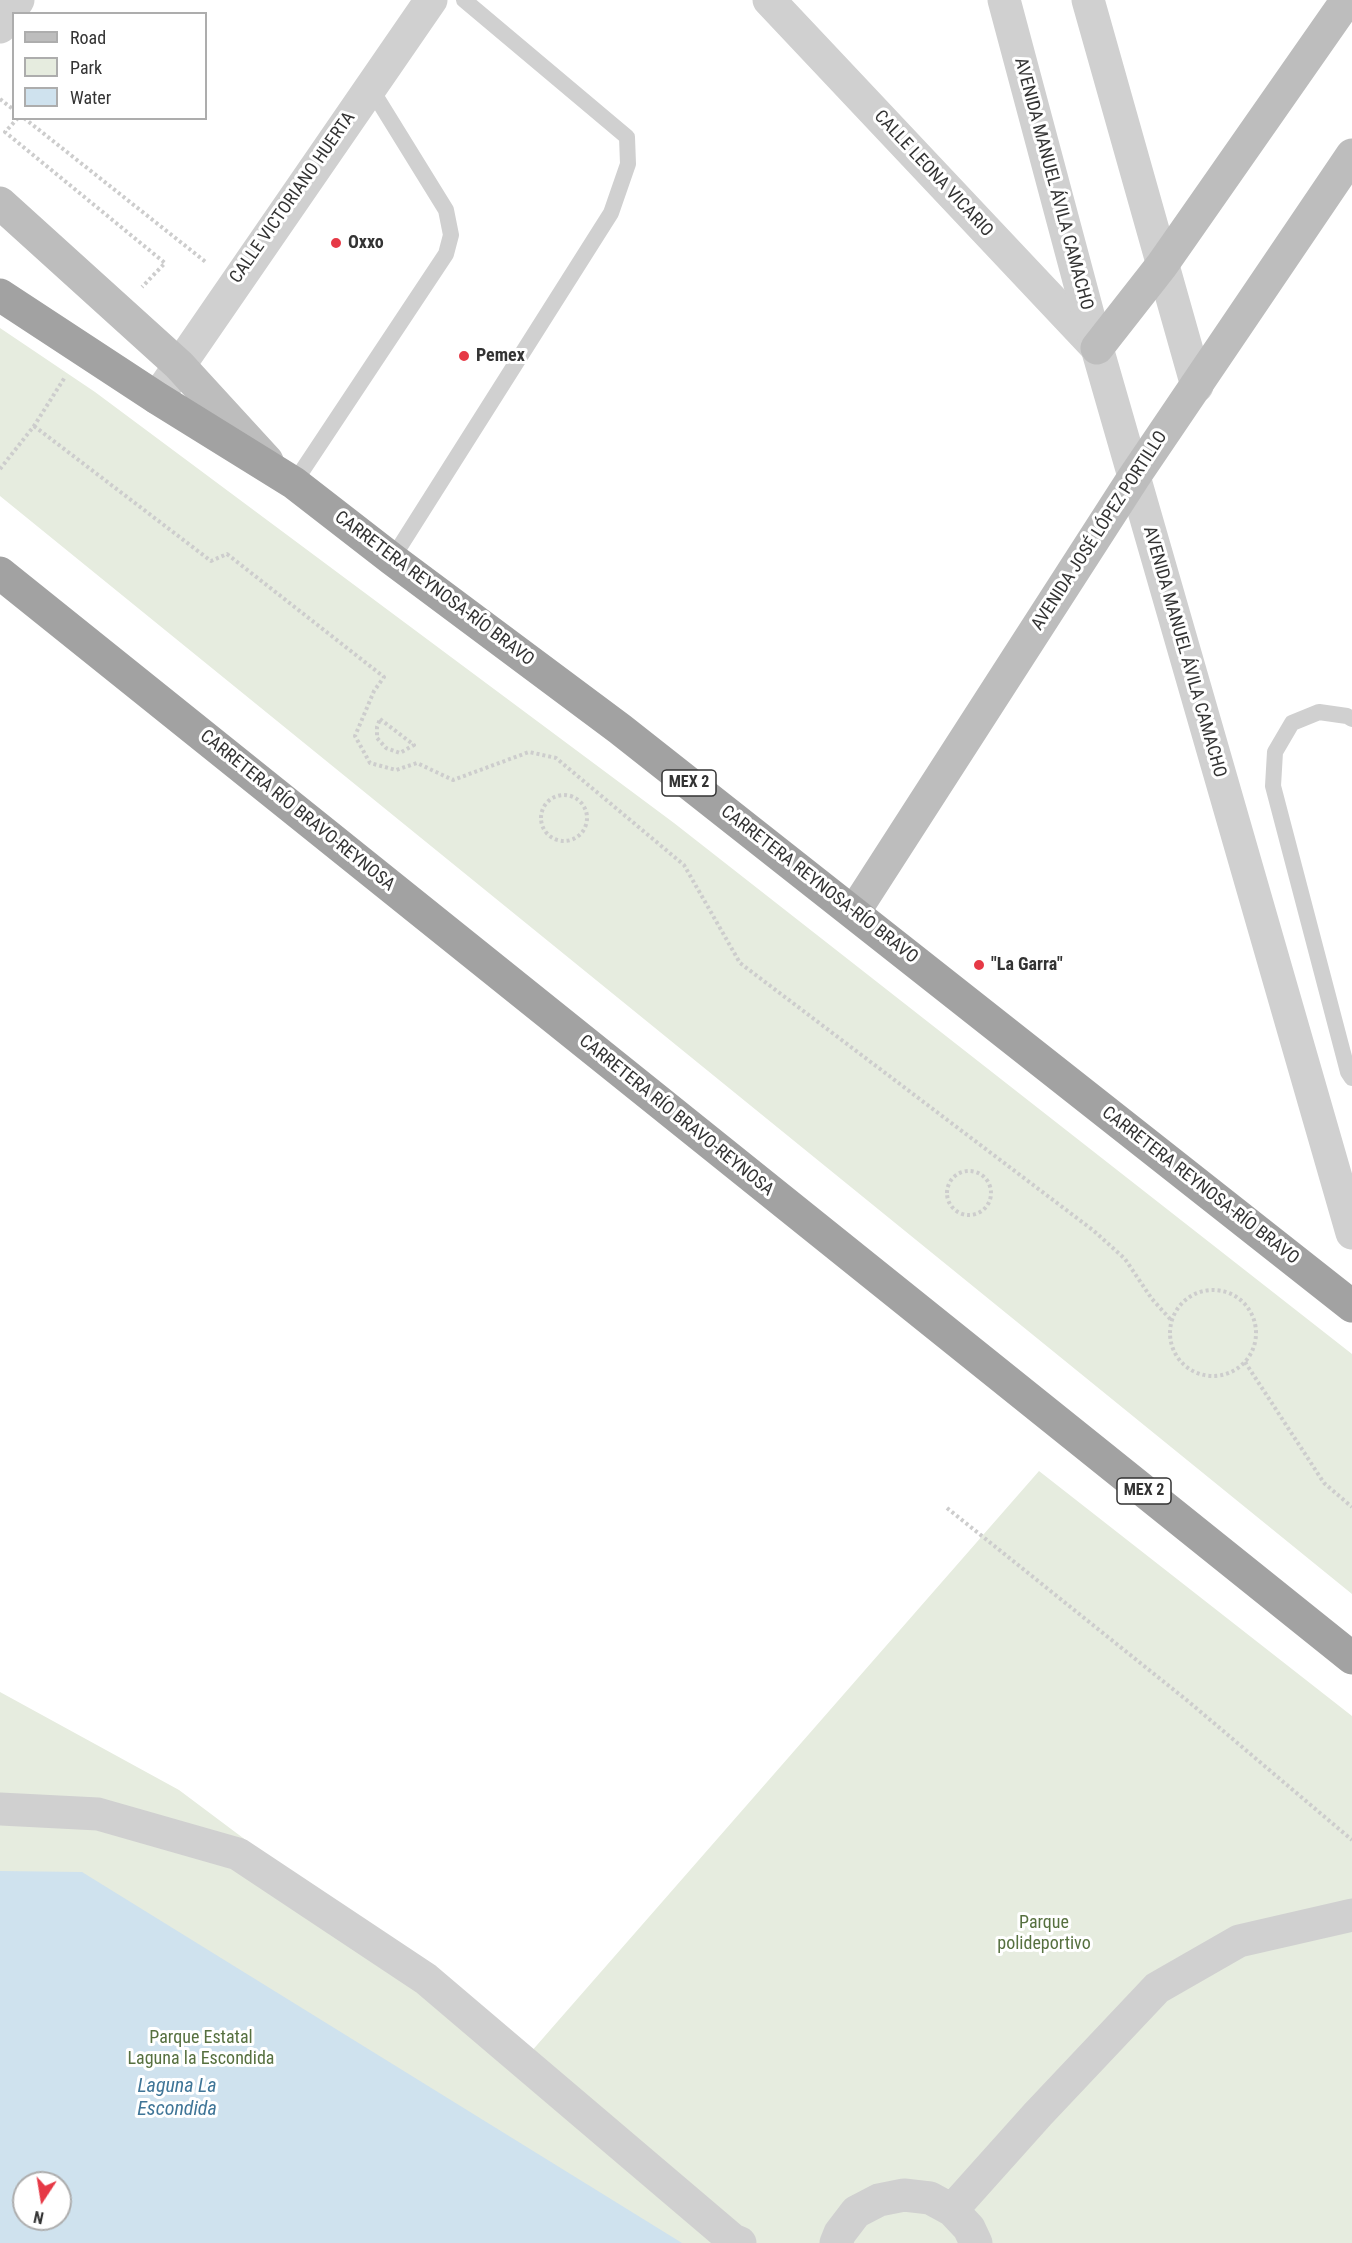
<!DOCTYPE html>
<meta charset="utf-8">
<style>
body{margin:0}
#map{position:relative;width:1352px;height:2243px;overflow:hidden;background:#fff;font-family:"Roboto Condensed",sans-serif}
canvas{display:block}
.legend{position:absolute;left:12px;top:12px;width:195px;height:108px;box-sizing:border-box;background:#fff;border:2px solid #adadad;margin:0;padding:8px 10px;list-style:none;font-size:18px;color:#333}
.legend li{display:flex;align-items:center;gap:12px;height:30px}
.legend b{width:30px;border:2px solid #adadad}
.north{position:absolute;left:12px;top:2171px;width:60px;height:60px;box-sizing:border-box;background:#fff;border:2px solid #adadad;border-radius:50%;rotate:192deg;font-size:16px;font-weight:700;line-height:24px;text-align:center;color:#333}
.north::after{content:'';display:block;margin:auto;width:21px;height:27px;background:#e63946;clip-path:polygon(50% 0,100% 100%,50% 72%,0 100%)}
</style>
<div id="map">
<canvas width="1352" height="2243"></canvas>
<ul class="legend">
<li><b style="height:8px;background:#bdbdbd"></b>Road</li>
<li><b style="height:16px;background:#e6ecdf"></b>Park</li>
<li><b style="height:16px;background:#cfe2ee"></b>Water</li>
</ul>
<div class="north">N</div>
</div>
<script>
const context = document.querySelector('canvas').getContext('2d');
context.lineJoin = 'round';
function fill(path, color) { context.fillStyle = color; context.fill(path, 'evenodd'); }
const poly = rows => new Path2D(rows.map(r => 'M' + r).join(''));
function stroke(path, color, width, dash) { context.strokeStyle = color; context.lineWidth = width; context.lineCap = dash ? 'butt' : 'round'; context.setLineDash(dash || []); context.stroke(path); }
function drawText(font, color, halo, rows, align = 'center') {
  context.font = font + ' "Roboto Condensed",sans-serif'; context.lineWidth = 6; context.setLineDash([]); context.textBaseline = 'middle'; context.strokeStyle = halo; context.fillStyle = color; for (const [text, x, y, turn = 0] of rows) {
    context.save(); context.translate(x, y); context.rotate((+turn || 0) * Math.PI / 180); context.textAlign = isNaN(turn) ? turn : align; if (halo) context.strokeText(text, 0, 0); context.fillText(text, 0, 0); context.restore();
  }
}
const green = poly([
 [0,328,95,392,674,823,1352,1354,1352,1594,0,496],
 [1039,1471,1352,1716,1352,2243,0,2243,0,1692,179,1790,530,2053],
 [24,2183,60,2183,60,2219,24,2219]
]);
const water = poly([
 [0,1871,82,1872,682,2243,0,2243],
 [24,2183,60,2183,60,2219,24,2219]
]);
const path = poly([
 [0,99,14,110],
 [18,118,5,132,165,263,142,287],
 [24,118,207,263],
 [34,426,211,561,227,554,384,677,374,691,355,736,370,763,396,770,417,763,453,780,529,752,556,758,684,865,740,963,1094,1231,1125,1259,1152,1299,1171,1320],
 [0,469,34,426,65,377],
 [380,719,414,745,400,753,386,748,377,738,377,727,380,719],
 '541 818a23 23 0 1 1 46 0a23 23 0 1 1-46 0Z',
 '947 1193a22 22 0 1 1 44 0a22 22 0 1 1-44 0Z',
 '1170 1333a43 43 0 1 1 86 0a43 43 0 1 1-86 0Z',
 [1245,1362,1324,1483,1352,1507],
 [947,1508,1189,1702,1352,1840]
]);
const service = poly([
 [294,483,446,254,451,235,446,210,370,87],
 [392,559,611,213,628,164,627,137,464,0],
 [1352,719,1347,716,1319,712,1292,723,1275,752,1273,786,1348,1072,1352,1078]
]);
const minor = poly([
 [769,0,1097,348],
 [0,27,18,0],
 [157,398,431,0],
 [0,1809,98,1814,238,1854,426,1979,733,2240,740,2243],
 [952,2210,1038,2114,1157,1988,1239,1941,1352,1915],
 [836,2243,840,2233,856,2212,879,2200,904,2195,930,2198,952,2210,969,2228,976,2243]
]);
const tertiary = poly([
 [1004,0,1097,348,1352,1233],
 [1088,0,1197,386]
]);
const secondary = poly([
 [0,203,179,365,267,461],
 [1097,348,1162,265,1347,0],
 [854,912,1134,477,1352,155]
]);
const trunk = poly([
 [0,295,157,398,294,483,392,559,620,729,1352,1306],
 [0,573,1352,1658]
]);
const markers = [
 [336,243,6,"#e63946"],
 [464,356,6,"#e63946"],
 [979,965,6,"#e63946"]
];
const shields = [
 [689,783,54],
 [1144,1491,54]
];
const shieldNames = [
 ["MEX 2",689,783],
 ["MEX 2",1144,1491]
];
const streetNames = [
 ["CALLE LEONA VICARIO",933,174,47],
 ["AVENIDA MANUEL ÁVILA CAMACHO",1053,184,75],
 ["CALLE VICTORIANO HUERTA",293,198,-55],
 ["AVENIDA JOSÉ LÓPEZ PORTILLO",1100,531,-57],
 ["CARRETERA REYNOSA-RÍO BRAVO",434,589,37],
 ["AVENIDA MANUEL ÁVILA CAMACHO",1184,652,74],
 ["CARRETERA RÍO BRAVO-REYNOSA",297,811,39],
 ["CARRETERA REYNOSA-RÍO BRAVO",819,885,38],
 ["CARRETERA RÍO BRAVO-REYNOSA",676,1116,39],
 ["CARRETERA REYNOSA-RÍO BRAVO",1200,1186,38]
];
const poiNames = [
 ["Oxxo",348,243],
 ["Pemex",476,356],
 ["\"La Garra\"",991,965]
];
const parkNames = [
 ["Parque",1044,1923],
 ["polideportivo",1044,1944],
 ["Parque Estatal",201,2038],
 ["Laguna la Escondida",201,2059]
];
const waterNames = [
 ["Laguna La",177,2087],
 ["Escondida",177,2110]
];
fill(green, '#e6ecdf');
fill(water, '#cfe2ee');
stroke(path, '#cdcdcd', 4, [3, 3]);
stroke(service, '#d0d0d0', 16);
stroke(minor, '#d0d0d0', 33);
stroke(tertiary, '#d0d0d0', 33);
stroke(secondary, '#bdbdbd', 33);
stroke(trunk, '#a2a2a2', 33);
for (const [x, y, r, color] of markers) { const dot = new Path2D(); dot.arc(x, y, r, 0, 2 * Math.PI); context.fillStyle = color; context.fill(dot); stroke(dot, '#fff', 2); }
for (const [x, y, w] of shields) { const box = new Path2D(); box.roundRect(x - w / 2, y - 13, w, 26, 4.5); context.fillStyle = '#fff'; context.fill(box); stroke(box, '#333', 1.5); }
drawText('bold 16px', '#333', null, shieldNames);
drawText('18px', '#333', '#fff', streetNames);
drawText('bold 18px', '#333', '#fff', poiNames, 'left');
drawText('18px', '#56703f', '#fff', parkNames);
drawText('italic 20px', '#3f7597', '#fff', waterNames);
</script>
